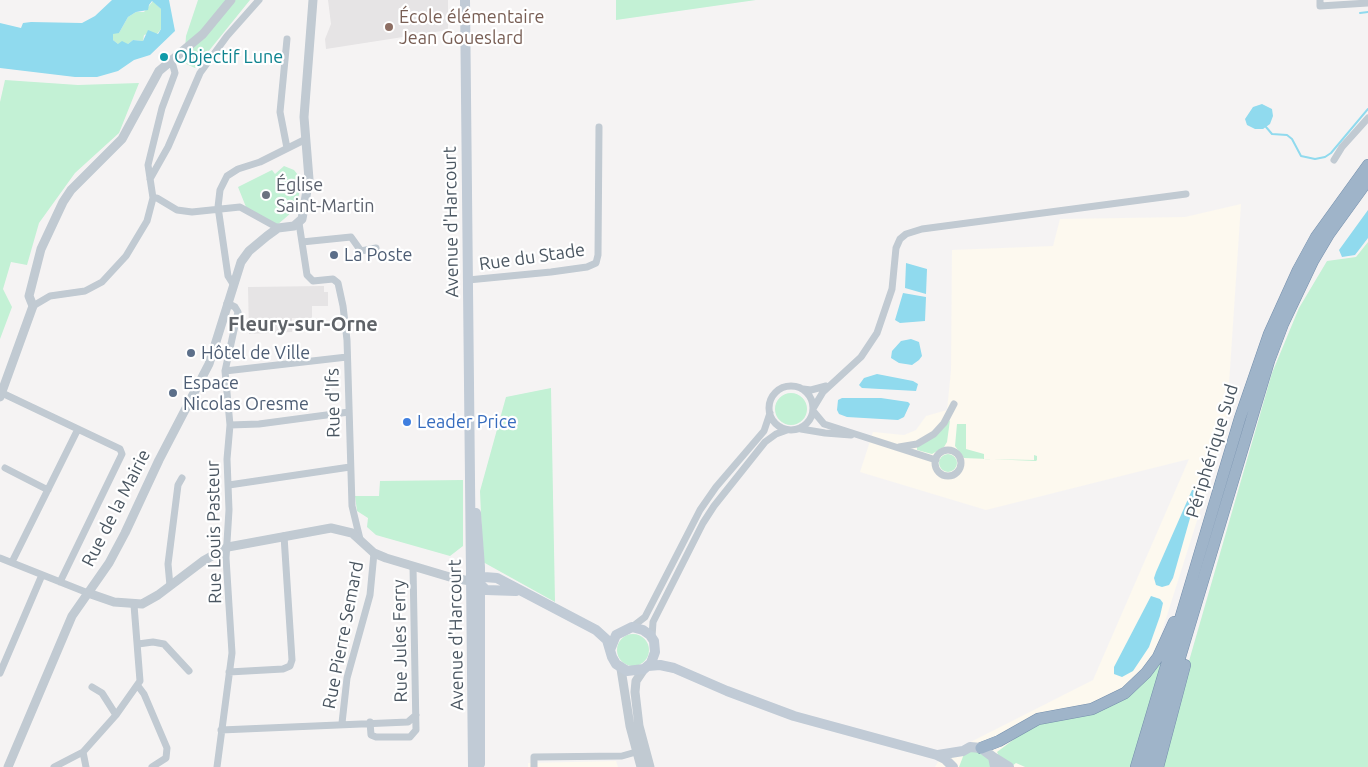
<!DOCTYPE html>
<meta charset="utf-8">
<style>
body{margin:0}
canvas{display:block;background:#f5f3f3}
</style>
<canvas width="1368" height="767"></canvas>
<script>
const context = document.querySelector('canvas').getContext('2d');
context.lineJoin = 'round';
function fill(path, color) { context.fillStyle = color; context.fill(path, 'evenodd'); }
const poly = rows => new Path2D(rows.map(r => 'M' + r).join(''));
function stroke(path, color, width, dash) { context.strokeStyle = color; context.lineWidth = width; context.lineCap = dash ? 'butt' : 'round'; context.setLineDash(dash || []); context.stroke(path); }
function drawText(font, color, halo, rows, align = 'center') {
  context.font = font + ' Ubuntu,sans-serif'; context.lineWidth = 4.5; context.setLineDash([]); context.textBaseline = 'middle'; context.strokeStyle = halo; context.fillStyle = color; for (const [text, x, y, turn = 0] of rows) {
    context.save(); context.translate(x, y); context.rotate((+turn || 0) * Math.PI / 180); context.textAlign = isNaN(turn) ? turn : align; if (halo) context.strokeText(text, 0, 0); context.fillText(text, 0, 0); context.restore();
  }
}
const commercial = poly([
 [1241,204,1226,429,1119,767,935,767,941,757,1093,680,1189,459,986,510,860,472,873,432,904,435,916,430,926,416,947,410,951,371,952,250,1053,246,1060,219,1185,217],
 [616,761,618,767,528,767,528,763]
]);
const education = poly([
 [328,0,448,0,448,30,326,49,325,39,331,24],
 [324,286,324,292,328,292,328,306,312,306,312,318,292,318,292,332,249,334,248,287]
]);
const green = poly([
 [198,0,250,0,195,68,184,63,186,36],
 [616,0,756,0,616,20],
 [153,1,161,9,162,17,161,29,157,34,151,33,144,35,143,41,133,40,128,44,118,44,113,40,113,33,119,33,128,17,136,12,144,12],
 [5,80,78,85,139,83,119,133,75,173,39,223,27,265,11,262,3,289,12,307,0,339,0,102],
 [284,166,294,170,302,180,298,199,291,213,277,225,246,207,238,187,272,170,275,174],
 [1368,242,1368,767,1162,767,1189,661,1272,373,1299,308,1327,261,1356,257],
 [551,388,555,602,483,562,480,491,506,397],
 '775 409a16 16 0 1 1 32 0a16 16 0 1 1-32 0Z',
 [950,420,947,442,944,447,932,454,917,450,917,446,936,436],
 [957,424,966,424,966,449,984,454,984,459,1034,460,1034,455,1037,456,1037,460,1036,461,964,458,955,446],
 '939 463a9 9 0 1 1 18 0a9 9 0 1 1-18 0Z',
 [463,480,463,546,450,556,376,535,367,527,368,518,357,511,355,496,379,496,380,481],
 '617 650a16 16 0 1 1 32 0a16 16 0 1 1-32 0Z',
 [1168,644,1131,767,1025,767,1016,763,1012,766,1000,758,997,752,1029,728,1040,722,1109,706],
 [974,750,988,756,991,767,959,767,964,754]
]);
const water = poly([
 [112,0,169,0,175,31,150,55,134,60,118,71,97,77,75,77,0,68,0,23,21,28,23,23,31,22,82,23,95,16],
 [152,1,161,9,161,29,158,34,148,30,143,41,133,40,128,44,122,41,118,44,113,40,113,34,119,33,128,17,136,12,148,10,149,5],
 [1262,104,1272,109,1273,116,1270,124,1263,129,1255,129,1247,125,1245,119,1253,107],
 [1368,210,1368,238,1355,255,1342,257,1339,250],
 [906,263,927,269,926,294,905,288],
 [903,293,926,297,925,321,900,323,895,320],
 [911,339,919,342,922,356,919,360,912,365,899,363,891,358,892,351,901,341],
 [877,374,913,381,918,384,916,391,862,388,859,385,864,378],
 [842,398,881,398,908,402,910,404,904,417,898,420,847,417,839,414,837,410,838,400],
 [1196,488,1198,490,1173,578,1169,585,1162,587,1156,585,1154,578,1156,572,1192,490],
 [1151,596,1160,599,1163,603,1160,616,1149,647,1133,671,1122,677,1114,674,1114,667]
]);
const stream = poly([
 [1360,13,1368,12],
 [1266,127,1272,134,1287,135,1292,139,1301,156,1315,159,1325,157,1331,153,1368,109]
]);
const minor = poly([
 [1320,0,1320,6,1368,3],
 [287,39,280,112,287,148],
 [1334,160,1342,147,1368,118],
 [150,179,168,147,200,73,227,36,259,0],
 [153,198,157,198,177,210,192,212,240,207,278,228],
 [299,223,307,275,313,281,333,279,338,283,343,306,347,340,352,506,360,539],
 [302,242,351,237,361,251,376,248],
 [468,280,551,272,587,267,596,263,598,255,599,127],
 [233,284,228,276,218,207,220,190,227,176,238,169,260,162,304,140],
 [33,306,50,296,85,291,102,282,126,256,147,221,153,198,148,165,162,108,175,73,172,62],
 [225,371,347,357],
 '769 408a22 22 0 1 1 44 0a22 22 0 1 1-44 0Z',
 [803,389,811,390,826,386],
 [2,393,120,449,122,454,60,582],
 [814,407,823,392,861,357,877,333,892,289,896,248,900,239,906,234,922,229,1186,194],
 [814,412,824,424,936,460],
 [230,425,259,424,349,412],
 [801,429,825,433,851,435],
 [899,447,917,444,934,434,944,423,954,404],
 '935 463a13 13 0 1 1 26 0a13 13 0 1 1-26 0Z',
 [5,468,48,490],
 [229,485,350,467],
 [0,558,88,593],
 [12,562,78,429],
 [170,586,168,564,178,485,182,478],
 [632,627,645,617,700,510,716,487,764,431,770,413],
 [652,637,653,622,703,523,714,506,765,442,776,434,787,430],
 [138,644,153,642,164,644,189,671],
 [229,672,283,669,290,666,292,660,284,536],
 [0,673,42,575],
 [138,686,144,694,167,748,166,758,152,767],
 [92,687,102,693,116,715],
 [370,722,371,735,376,737,410,737,416,730,413,566],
 [342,723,347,678,370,595,374,553],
 [221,730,408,722,416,715],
 [54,767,83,752],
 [86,767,83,752,116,715,140,681,134,605],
 [217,767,232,653,226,558,229,510,227,459,230,425,225,371,238,312,235,307,227,303],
 [534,767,534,757,622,756,636,752]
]);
const tertiary = poly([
 [0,397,33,306,29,296,41,249,63,202,71,190,122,139,159,71,203,34,231,0],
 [88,593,114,602,142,604,158,595,203,561,228,547,331,528,352,533,374,553,386,558,453,578,476,582],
 [621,669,630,726,641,767],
 [644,669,636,681,635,692,639,726,650,767],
 [8,767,72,616,109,563,125,533,159,460,209,364,241,262,249,251,267,236,278,228,294,226,302,219,309,179,304,117,313,0]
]);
const secondary = poly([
 [465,0,473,767],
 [476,513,480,567,480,764],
 [478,582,484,577,497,578,596,630,607,640,612,657,616,664,627,671,644,669,651,663,655,652,654,641,650,635,643,630,632,627,616,635,610,650],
 [478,582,486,590,516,591],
 [648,666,660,665,674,668,727,691,794,716,937,755,945,759,953,767],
 [938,755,963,751,970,747,981,748,993,757,995,767],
 [993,757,1009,767]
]);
const trunk = poly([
 [981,748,999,741,1038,719,1092,709,1125,693,1146,673,1158,657,1174,622],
 [1136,767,1240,418,1269,334,1298,270,1316,237,1368,165],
 [1147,767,1269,361,1283,324,1313,261,1329,234,1368,180],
 [1158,767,1185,665]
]);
const markers = [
 [389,27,5,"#8d6e63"],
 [164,57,5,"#0f9aa8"],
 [266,195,5,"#6b7280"],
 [334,255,5,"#5c6f8a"],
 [191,353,5,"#5c6f8a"],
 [173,393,5,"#5c6f8a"],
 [407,422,5,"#3f7fe0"]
];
const educationNames = [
 ["École élémentaire",399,17],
 ["Jean Goueslard",399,38]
];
const cultureNames = [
 ["Objectif Lune",174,57]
];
const worshipNames = [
 ["Église",276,185],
 ["Saint-Martin",276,206]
];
const streetNames = [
 ["Avenue d'Harcourt",451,222,-91],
 ["Rue du Stade",532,257,-8],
 ["Rue d'Ifs",333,403,-91],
 ["Périphérique Sud",1212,451,-73],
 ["Rue de la Mairie",116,508,-63],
 ["Rue Louis Pasteur",214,532,-91],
 ["Rue Pierre Semard",343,635,-79],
 ["Avenue d'Harcourt",456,635,-91],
 ["Rue Jules Ferry",400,641,-91]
];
const serviceNames = [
 ["La Poste",344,255],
 ["Hôtel de Ville",201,353],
 ["Espace",183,383],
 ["Nicolas Oresme",183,404]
];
const shopNames = [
 ["Leader Price",417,422]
];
const quarterNames = [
 ["Fleury-sur-Orne",303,324]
];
fill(commercial, '#fdf9ef');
fill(education, '#e6e4e5');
fill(green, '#c3f1d5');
fill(water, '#90daee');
stroke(stream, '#90daee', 2);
stroke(trunk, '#7690ad', 12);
stroke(minor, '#c1cad2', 7);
stroke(tertiary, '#c1cad2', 9);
stroke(secondary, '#c1cbd6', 10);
stroke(trunk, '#9fb4c9', 11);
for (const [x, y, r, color] of markers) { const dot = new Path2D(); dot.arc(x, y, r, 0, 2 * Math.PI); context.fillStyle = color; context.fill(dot); stroke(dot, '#fff', 2); }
drawText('18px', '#785e54', '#fff', educationNames, 'left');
drawText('18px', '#0d838f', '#fff', cultureNames, 'left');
drawText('18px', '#5b616d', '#fff', worshipNames, 'left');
drawText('18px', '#4a5661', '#fff', streetNames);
drawText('18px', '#4e5e75', '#fff', serviceNames, 'left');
drawText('18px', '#366cbe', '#fff', shopNames, 'left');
drawText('bold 20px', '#5f6368', '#fff', quarterNames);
</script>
